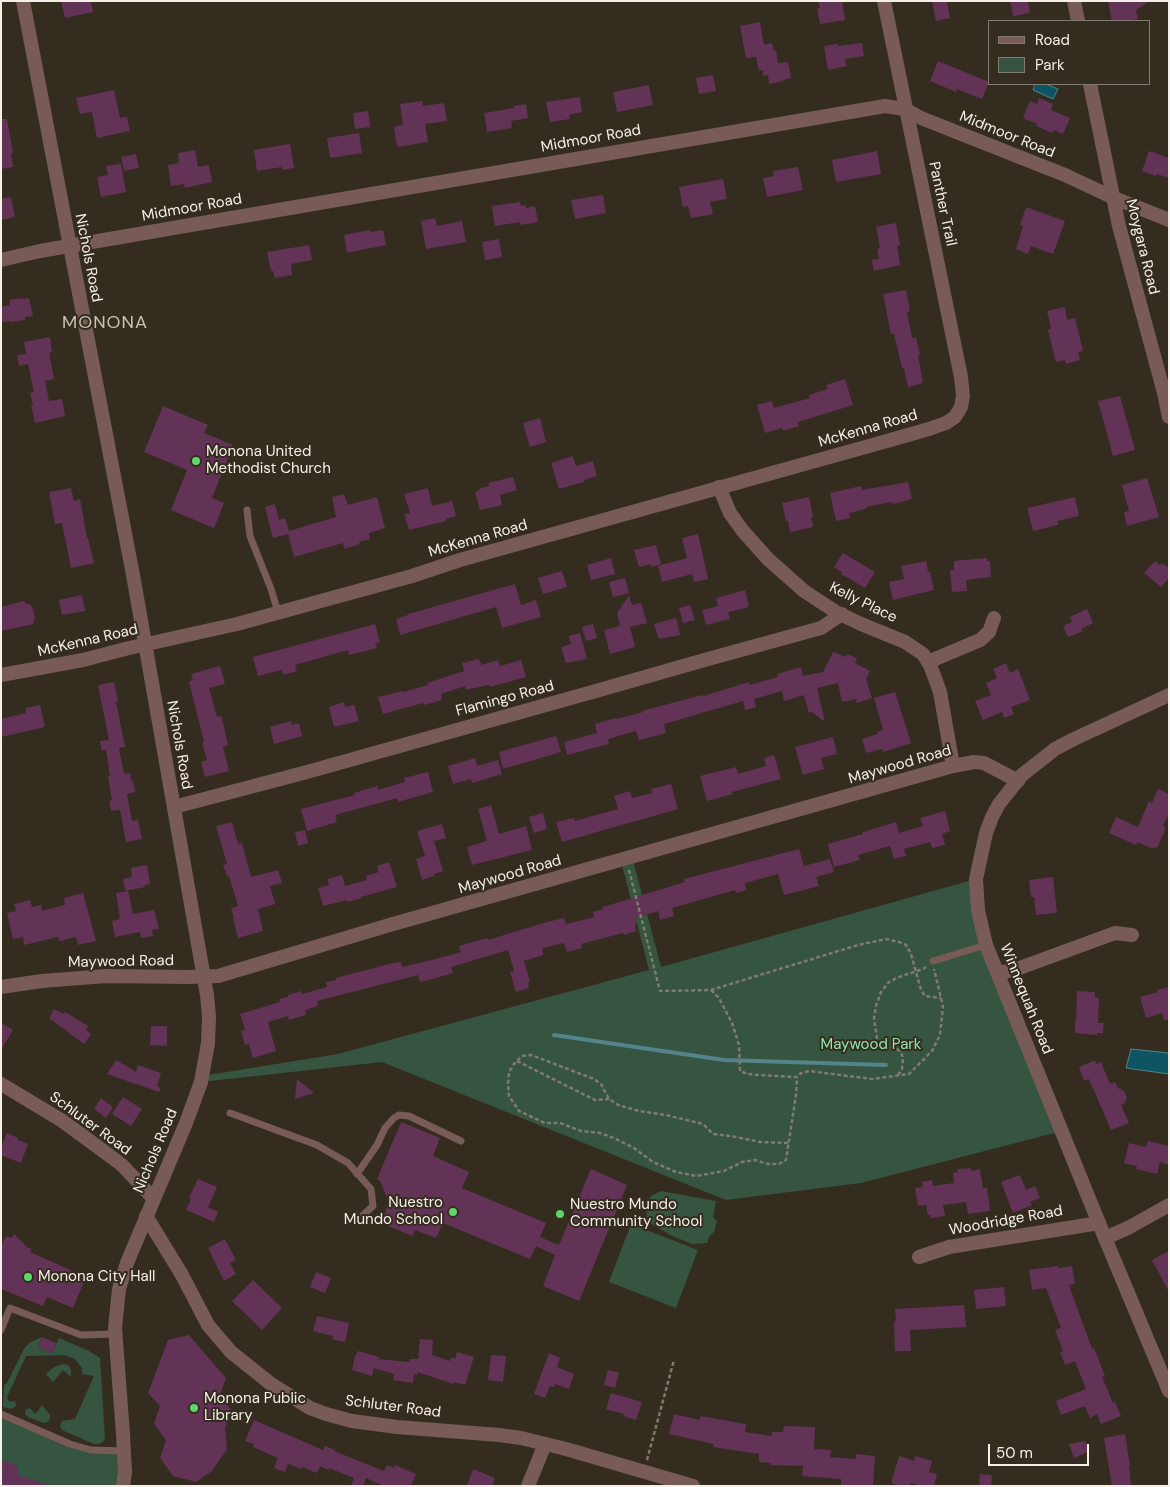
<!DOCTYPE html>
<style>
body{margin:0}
#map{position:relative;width:1170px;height:1487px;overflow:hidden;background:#352c20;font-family:"DM Sans",sans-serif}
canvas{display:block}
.frame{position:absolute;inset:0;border:2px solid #f4efe7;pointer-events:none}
.legend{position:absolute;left:988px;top:20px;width:162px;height:65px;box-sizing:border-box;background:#352c20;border:1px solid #817a70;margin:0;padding:6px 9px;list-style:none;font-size:15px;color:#f4efe7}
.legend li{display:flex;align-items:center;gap:10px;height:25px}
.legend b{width:25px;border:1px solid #817a70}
.scale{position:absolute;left:988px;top:1444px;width:101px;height:22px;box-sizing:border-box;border:2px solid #f4efe7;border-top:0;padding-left:6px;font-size:15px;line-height:18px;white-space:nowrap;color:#f4efe7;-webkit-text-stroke:4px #352c20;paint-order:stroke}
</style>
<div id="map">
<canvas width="1170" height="1487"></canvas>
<div class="frame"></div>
<ul class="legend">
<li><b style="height:6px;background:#785b57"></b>Road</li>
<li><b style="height:14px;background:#355540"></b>Park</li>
</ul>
<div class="scale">50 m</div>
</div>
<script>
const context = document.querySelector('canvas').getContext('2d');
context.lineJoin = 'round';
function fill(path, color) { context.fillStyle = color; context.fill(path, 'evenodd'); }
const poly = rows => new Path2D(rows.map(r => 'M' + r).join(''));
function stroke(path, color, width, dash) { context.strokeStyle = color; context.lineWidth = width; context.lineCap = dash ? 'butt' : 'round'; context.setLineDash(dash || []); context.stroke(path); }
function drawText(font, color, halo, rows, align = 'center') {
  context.font = font + ' "DM Sans",sans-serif'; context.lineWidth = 4; context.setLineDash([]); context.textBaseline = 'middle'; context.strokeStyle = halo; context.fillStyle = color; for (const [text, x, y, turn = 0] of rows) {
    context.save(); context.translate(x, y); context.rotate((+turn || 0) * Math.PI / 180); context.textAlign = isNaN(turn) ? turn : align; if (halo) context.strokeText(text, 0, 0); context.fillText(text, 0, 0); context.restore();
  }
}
const green = poly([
 [632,857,661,967,976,879,978,910,1062,1131,861,1183,726,1200,382,1062,201,1082,202,1076,338,1054,649,970,621,861],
 [661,1191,716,1201,713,1217,717,1221,714,1232,710,1235,707,1243,692,1244,670,1235,650,1223,647,1218,646,1206,651,1196],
 [631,1224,698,1250,676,1308,609,1282],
 [42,1337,38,1347,52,1353,59,1338,89,1351,100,1358,105,1440,99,1444,94,1444,62,1430,60,1426,62,1421,75,1419,94,1376,82,1374,82,1368,75,1359,64,1355,26,1356,7,1397,9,1402,15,1401,16,1406,11,1409,3,1407,4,1385,7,1383,24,1349,29,1343],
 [63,1364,68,1365,71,1370,71,1377,63,1370,53,1382,46,1374,54,1367],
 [42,1405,50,1415,50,1418,48,1422,44,1423,28,1417,25,1414,26,1409,30,1408,35,1414,38,1411],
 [1,1414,70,1444,123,1451,123,1486,1,1486]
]);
const water = poly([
 [1035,84,1046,84,1058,89,1053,99,1033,90,1035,84],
 [1131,1049,1169,1053,1169,1074,1126,1068,1131,1049]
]);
const stream = poly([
 [554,1035,724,1060,886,1065]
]);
const building = poly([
 [61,1,91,1,93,12,65,18],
 [818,1,842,1,845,20,820,24,817,9,820,8],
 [932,1,947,1,950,18,936,21],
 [1010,1,1028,1,1030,13,1013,16],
 [1108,1,1149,1,1136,10,1138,19,1125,21,1112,21],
 [760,22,764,45,772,43,774,51,776,50,778,63,788,62,791,78,783,80,783,81,769,84,768,75,763,76,763,70,759,71,756,57,746,58,740,26],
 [862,43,864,56,845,59,847,66,828,70,824,46,838,44,838,46],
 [938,61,989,82,982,99,957,89,956,92,930,81],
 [713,75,716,91,699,94,696,78],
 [649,85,653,105,617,112,613,92],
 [114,90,120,118,127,117,130,131,97,138,92,112,80,114,76,98],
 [580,97,582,112,569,115,570,119,550,122,546,102],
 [1039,98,1053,104,1051,110,1070,118,1063,134,1054,130,1052,133,1036,126,1037,124,1023,118,1030,101,1037,104],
 [422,101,423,106,444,103,447,121,425,124,428,142,397,147,394,127,403,125,400,104],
 [526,104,528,118,511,121,512,128,487,132,484,113,514,108,514,106],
 [368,111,370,127,355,129,353,113],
 [1,119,7,119,13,153,11,154,13,167,1,169],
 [359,133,362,153,330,158,327,138],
 [290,144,294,168,282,170,282,167,257,171,254,150],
 [195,150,198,167,209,165,212,182,185,188,184,184,171,186,168,165,179,163,178,153],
 [877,151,881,174,836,182,832,160],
 [1149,151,1169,158,1169,178,1157,174,1156,176,1142,171],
 [136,154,139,168,124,171,121,157],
 [121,164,126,192,101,197,97,177,108,175,106,166],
 [798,167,803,190,767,197,763,178,774,176,773,171],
 [723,179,727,199,710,202,713,214,691,218,688,206,683,207,679,187],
 [603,195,606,213,575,219,571,200],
 [11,197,15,217,1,220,1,199],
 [520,202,521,206,525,205,526,208,535,206,538,222,521,225,520,222,495,226,492,206],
 [1026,207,1065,221,1053,254,1031,246,1028,254,1016,249,1023,226,1020,225],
 [435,218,437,226,462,221,466,242,426,249,421,221],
 [896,223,900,245,897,246,900,265,874,271,872,260,879,259,877,249,880,248,876,227],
 [370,230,370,232,383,230,386,245,347,253,344,235],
 [499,239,502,257,485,260,482,242],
 [309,245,312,260,291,264,292,275,275,278,273,271,271,271,267,252],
 [906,290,910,311,907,312,912,338,916,337,920,355,918,355,923,383,908,387,904,368,902,368,894,334,891,334,883,294],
 [22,298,22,299,29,298,33,316,25,317,25,320,11,322,10,321,1,322,1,307,10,305,9,300],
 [1065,307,1067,320,1075,318,1083,351,1078,352,1080,360,1066,364,1065,360,1056,362,1048,330,1051,329,1047,311],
 [50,337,52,352,49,353,54,379,45,381,49,401,62,399,65,416,35,423,31,405,33,405,30,393,34,392,28,364,19,366,17,355,26,354,24,342],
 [845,379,853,405,798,422,799,426,783,431,782,428,765,433,757,405,772,401,774,408,810,398,809,395,828,389,826,385],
 [1120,396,1135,450,1113,456,1098,401],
 [163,406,208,425,204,433,233,445,212,498,224,503,214,528,171,510,187,470,144,452],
 [540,418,546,442,530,447,523,423],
 [573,456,576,466,593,461,597,476,584,480,584,482,559,489,551,463],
 [513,477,517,490,500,495,502,505,480,510,475,492,480,490,479,489,489,486,488,483],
 [1147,478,1159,517,1127,526,1124,512,1129,511,1122,485],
 [908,482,912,499,894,504,891,502,866,507,866,509,849,513,850,518,836,521,830,493,861,486,862,490],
 [71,488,74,501,80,499,87,538,88,538,94,563,71,568,62,523,55,524,49,492],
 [428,488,432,506,452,501,456,516,446,519,446,521,409,530,404,514,410,513,404,494],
 [344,494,348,505,377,497,385,528,369,533,370,539,359,542,360,544,344,549,343,543,294,557,288,534,273,538,265,507,275,504,279,520,285,518,289,531,336,517,332,497],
 [809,497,813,517,811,517,813,527,790,532,788,521,786,521,782,503],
 [1075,497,1079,516,1057,521,1058,525,1033,531,1027,508],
 [698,534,708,579,694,582,692,574,662,582,658,566,687,558,682,538],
 [656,545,661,564,651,567,651,564,639,567,634,550],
 [843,553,875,572,865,588,841,574,842,572,834,567],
 [611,558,615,574,591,580,587,565],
 [987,558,987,561,990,561,991,577,966,580,967,591,952,592,950,570,954,570,954,561],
 [926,561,928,572,930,572,934,590,893,600,889,582,904,579,901,566],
 [1155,561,1160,565,1162,563,1169,568,1169,578,1161,587,1144,573],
 [562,571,567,587,543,594,538,578],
 [625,578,629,593,613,597,609,582],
 [515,584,521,605,536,600,541,617,502,628,496,607,400,635,396,619,408,615,408,614],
 [745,590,749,607,728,612,730,619,706,625,702,610,718,606,716,598],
 [82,595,85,611,62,615,59,600],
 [629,595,632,605,641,603,647,623,630,627,635,647,610,654,604,630,620,626,617,613],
 [23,601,27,604,30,604,30,606,32,606,35,619,33,620,34,624,1,631,1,607],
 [690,605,695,620,683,623,679,608],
 [1087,609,1093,623,1081,629,1083,631,1068,637,1063,626,1072,622,1070,617],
 [676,618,680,635,659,639,654,624],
 [375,624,380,642,375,644,377,648,349,655,348,650,295,665,297,671,283,675,282,670,258,676,253,657],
 [593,624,597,638,586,641,582,627],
 [580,633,587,659,566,663,561,647,571,644,569,636],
 [833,652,846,657,847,654,857,658,855,663,870,671,866,679,872,698,857,703,856,699,842,702,838,683,817,688,825,722,812,712,809,713,804,695,784,701,782,691,754,699,756,707,745,710,743,701,664,724,666,733,639,740,636,731,608,739,609,744,567,755,564,742,597,733,595,724,616,718,617,719,643,712,642,711,702,695,703,696,749,682,750,685,778,677,777,674,801,667,803,676,823,672],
 [479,659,481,665,498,660,500,666,521,660,526,677,490,687,489,685,466,690,465,686,441,694,442,700,424,705,423,703,383,714,378,697,403,691,403,692,428,685,427,683,464,671,462,663],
 [1006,663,1010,673,1018,669,1030,700,1011,707,1014,714,1004,718,1002,712,983,720,975,701,991,695,986,683,997,678,993,669],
 [220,666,225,684,209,688,217,717,221,716,224,727,228,745,223,747,229,771,205,777,201,762,207,760,202,743,204,742,189,682,193,680,191,674],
 [114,682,118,701,116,702,125,747,119,748,124,774,130,773,131,781,133,780,135,792,127,794,132,821,138,820,142,839,126,842,120,810,111,811,109,801,112,800,108,776,110,776,106,750,102,751,100,741,109,740,98,685],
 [895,692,911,743,883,752,882,749,866,753,862,739,878,734,877,732,883,730,874,698],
 [344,702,345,707,354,705,359,721,334,727,329,707],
 [40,705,45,727,1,737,1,719,26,713,25,708],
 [291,721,292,725,299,723,302,736,274,744,270,727],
 [556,736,561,752,503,769,499,752],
 [833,737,837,754,821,758,824,769,803,775,795,747],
 [774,755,781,779,732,792,733,794,707,801,700,776,736,767,738,774,766,766,764,758],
 [475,758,477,766,498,760,502,774,472,783,471,779,453,784,448,766],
 [428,772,433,792,398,802,397,798,335,815,337,822,307,831,301,809,355,795,354,793,377,786,378,790,405,782,404,778],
 [671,784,678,809,562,842,556,822,574,818,575,821,618,809,614,796,630,791,632,798,652,793,651,789],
 [1158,789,1169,794,1169,813,1163,826,1166,828,1157,848,1154,847,1153,849,1137,842,1136,845,1109,833,1116,817,1138,827,1149,801,1152,803],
 [491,805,499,834,526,826,532,850,472,865,467,847,487,841,478,809],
 [945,811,950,831,942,834,945,845,932,848,930,842,904,849,906,856,894,859,890,846,858,855,860,860,834,867,828,844,863,834,863,832,896,822,899,833,923,826,920,818],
 [543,813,547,829,534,833,529,817],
 [232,822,238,844,242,843,251,877,278,870,282,883,270,886,275,904,258,909,263,931,238,938,233,918,234,918,231,908,238,906,229,876,227,876,223,865,227,864,216,826],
 [442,824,446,838,434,841,443,871,434,874,434,876,422,880,416,859,425,856,417,831],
 [305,830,308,843,298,846,295,832],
 [799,849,804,866,830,859,834,872,816,877,819,886,784,895,778,874,745,883,746,890,736,893,735,890,672,908,674,916,660,920,658,911,635,918,637,924,635,925,636,931,624,935,623,933,581,944,582,948,567,952,564,943,542,948,543,955,524,961,530,982,528,983,529,988,516,992,510,972,514,971,508,950,451,967,453,973,429,980,420,982,418,975,317,1001,318,1006,305,1010,306,1015,289,1020,288,1016,268,1022,276,1051,253,1058,249,1044,245,1045,241,1031,245,1030,240,1014,280,1002,279,999,288,997,288,995,301,991,302,994,327,987,326,982,336,980,336,978,393,963,401,962,402,967,436,959,461,952,459,946,487,938,488,940,547,922,564,918,566,924,594,917,593,912,603,909,603,907,685,882,684,879],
 [389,862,397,887,361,897,362,898,348,902,347,900,323,906,318,888,329,885,327,879,342,875,345,886,367,880,366,876,379,872,377,866],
 [147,865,150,884,144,885,145,887,125,891,123,879,132,877,131,868],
 [1053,877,1057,913,1036,915,1034,897,1031,897,1029,880],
 [128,891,133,914,154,910,159,929,152,930,153,936,141,938,140,932,115,937,112,921,120,919,116,893],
 [83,893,96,941,78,945,76,937,60,941,58,937,24,945,23,937,13,939,7,913,16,911,14,904,30,900,32,907,41,905,42,911,65,905,64,898],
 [1169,987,1169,1020,1164,1020,1162,1013,1146,1018,1140,997,1158,992,1157,990],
 [1077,991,1095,992,1095,998,1099,998,1098,1023,1104,1023,1103,1033,1097,1033,1097,1035,1075,1033,1075,1021,1076,1021],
 [54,1009,63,1014,65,1012,88,1026,86,1030,91,1034,84,1044,49,1018],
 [1,1023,13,1030,1,1050],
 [151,1026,167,1026,167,1046,150,1045],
 [116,1060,136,1072,138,1065,161,1073,157,1086,161,1088,159,1092,107,1074],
 [1093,1061,1095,1061,1096,1064,1101,1062,1110,1084,1115,1082,1118,1088,1124,1091,1127,1098,1124,1104,1121,1105,1129,1123,1111,1130,1089,1079,1084,1081,1079,1067],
 [297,1079,314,1093,295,1099],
 [123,1097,142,1109,131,1126,112,1114],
 [101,1098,113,1107,106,1118,94,1109],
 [401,1122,440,1138,433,1156,469,1172,462,1188,546,1223,540,1237,559,1245,591,1169,627,1185,579,1301,543,1286,555,1255,536,1246,530,1259,443,1223,436,1238,415,1230,412,1236,381,1223,389,1202,380,1181,377,1179],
 [7,1133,18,1138,17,1140,28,1144,21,1163,1,1155,1,1148],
 [1148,1141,1169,1146,1169,1165,1160,1162,1157,1174,1136,1169,1137,1166,1124,1163,1129,1143,1146,1147],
 [971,1168,971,1171,980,1169,983,1189,987,1187,990,1211,968,1214,966,1202,943,1205,945,1216,931,1218,930,1215,928,1215,926,1205,918,1206,915,1188,923,1187,922,1182,932,1180,933,1186,954,1183,953,1173,958,1172,957,1169],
 [1020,1175,1026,1190,1035,1186,1040,1198,1030,1202,1032,1205,1013,1213,1001,1182],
 [198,1179,217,1187,208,1207,218,1212,214,1222,186,1210,191,1199,189,1198],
 [14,1234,27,1247,32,1249,30,1252,86,1277,73,1308,47,1297,43,1306,1,1289,1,1245,5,1238,6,1238,7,1236,12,1238],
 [225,1239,236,1260,230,1263,236,1274,224,1281,208,1248],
 [1169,1251,1169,1292,1152,1260],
 [1058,1266,1058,1268,1072,1266,1075,1284,1069,1285,1092,1349,1094,1348,1105,1376,1102,1377,1113,1403,1115,1402,1121,1416,1101,1424,1097,1414,1090,1418,1085,1406,1061,1415,1056,1401,1086,1389,1075,1361,1065,1365,1060,1352,1063,1351,1055,1330,1061,1328,1046,1288,1032,1290,1029,1270],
 [316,1272,331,1278,325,1293,310,1287],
 [253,1280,282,1308,262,1330,232,1301],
 [1004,1287,1006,1306,976,1309,974,1290],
 [964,1305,966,1327,910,1330,911,1351,895,1351,894,1321,896,1321,895,1309],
 [317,1316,349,1323,345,1342,332,1339,333,1336,313,1331],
 [189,1335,226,1378,220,1395,231,1410,225,1428,227,1449,212,1471,196,1482,173,1476,160,1458,166,1440,154,1424,160,1406,148,1393,168,1340],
 [42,1337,56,1343,52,1353,38,1347],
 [420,1339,433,1340,432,1355,450,1361,451,1358,455,1359,457,1352,474,1357,465,1385,454,1382,454,1384,417,1372,417,1375,414,1374,413,1383,393,1380,394,1374,374,1368,372,1376,352,1370,355,1356,358,1351,379,1357,379,1359,409,1362,410,1359,418,1359],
 [549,1353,560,1358,557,1367,574,1374,569,1389,555,1384,554,1387,550,1386,545,1398,534,1394],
 [491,1355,506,1356,503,1382,488,1380],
 [608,1370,619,1373,615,1388,604,1385],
 [611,1393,642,1402,636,1420,623,1416,624,1414,606,1409],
 [674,1414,700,1420,700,1416,746,1424,745,1432,772,1436,772,1432,783,1432,784,1426,815,1427,814,1449,831,1450,830,1457,856,1459,856,1454,875,1456,873,1486,841,1486,841,1479,802,1476,803,1466,770,1465,771,1463,759,1462,759,1454,713,1447,714,1444,669,1434],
 [254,1420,323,1450,325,1446,335,1450,334,1451,384,1471,387,1465,394,1468,395,1465,416,1474,411,1486,384,1486,366,1478,363,1486,351,1486,354,1478,329,1468,329,1470,320,1466,317,1473,302,1467,301,1469,288,1464,285,1472,274,1468,278,1458,253,1447,254,1444,245,1441],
 [1125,1434,1130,1466,1129,1466,1131,1486,1112,1486,1104,1438],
 [1085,1441,1090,1451,1074,1458,1069,1444],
 [899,1456,914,1461,915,1456,932,1461,929,1472,937,1474,934,1486,921,1486,911,1483,910,1486,901,1486,891,1483],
 [1,1462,10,1462,18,1468,18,1475,45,1484,45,1486,1,1486],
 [473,1469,495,1478,492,1486,467,1486],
 [980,1474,992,1475,991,1486,979,1486]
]);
const path = poly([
 [629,870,660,991,711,990,858,945,886,939,899,942,906,945,911,954,921,990,925,996,941,998],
 [711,990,719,998,732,1023,739,1045,740,1071,748,1074,758,1075,797,1077,801,1073,809,1071,872,1079,909,1074,932,1051,940,1035,943,1006,934,969],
 [517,1061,595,1100,609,1099],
 [898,1075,902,1069,903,1058,901,1052,897,1049,883,1044,877,1038,874,1019,876,1006,881,992,889,982,899,977,923,969,926,967],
 [788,1143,760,1142,731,1136,713,1134,703,1124,666,1115,639,1111,618,1105,609,1099,601,1084,594,1079,531,1055,522,1056,514,1064,509,1072,508,1085,509,1096,519,1111,545,1123,560,1123,581,1131,600,1133,614,1138,634,1148,653,1162,676,1172,696,1176,724,1171,742,1162,755,1160,768,1164,779,1164,786,1160,796,1095,797,1077],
 [647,1460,674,1360]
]);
const service = poly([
 [247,510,250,536,271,589,278,612],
 [933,961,986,945],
 [230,1113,317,1145,348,1163,371,1189,373,1206,363,1215],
 [357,1174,377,1145,385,1128,394,1118,399,1115,409,1116,461,1141],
 [1,1330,10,1308,81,1335,115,1334],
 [1,1414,70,1444,91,1450,123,1451]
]);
const minor = poly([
 [1074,1,1078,21],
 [1090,84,1119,226,1164,393,1169,417],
 [1,260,40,251,185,226,885,106,905,109,921,118,1065,175,1114,198,1169,220],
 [719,487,730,513,742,530,768,559,804,591,836,612,861,624,905,642,923,654,930,665,940,692,953,766],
 [928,662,980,640,989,632,994,618],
 [1,675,83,660,129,648,237,624,412,576,460,560,887,441,929,429,946,423,955,417,961,407,963,396,961,377,884,1],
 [174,807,307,772,603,689,708,659,821,628,842,614],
 [998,973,1014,970,1115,933,1132,935],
 [1,987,42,981,106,976,187,977,218,976,393,924,953,766,974,762,984,763,1018,781],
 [1,1084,61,1120,102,1150,122,1165,153,1198],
 [146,1216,182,1275,208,1325,231,1352,271,1384,310,1408,326,1414,352,1421,397,1427,499,1435,521,1438,566,1449,693,1486],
 [1105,1238,1128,1228,1169,1205],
 [919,1257,949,1247,1099,1223],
 [528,1486,545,1444]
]);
const tertiary = poly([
 [23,1,133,575,207,995,209,1017,208,1043,201,1082,186,1123,127,1263,119,1289,115,1328,123,1434,125,1472,123,1486],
 [1169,695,1074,739,1055,749,1022,775,999,804,992,817,986,833,976,879,978,910,986,945,1105,1238,1169,1391]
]);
const markers = [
 [196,461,5,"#5ed56c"],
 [453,1212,5,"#5ed56c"],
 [560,1214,5,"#5ed56c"],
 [28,1277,5,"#5ed56c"],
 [194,1408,5,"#5ed56c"]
];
const streetNames = [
 ["Midmoor Road",1007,135,22],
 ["Midmoor Road",591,139,-10],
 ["Panther Trail",942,204,78],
 ["Midmoor Road",192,208,-10],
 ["Moygara Road",1142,247,76],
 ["Nichols Road",88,258,79],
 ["McKenna Road",868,429,-16],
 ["McKenna Road",478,539,-16],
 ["Kelly Place",863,603,26],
 ["McKenna Road",88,641,-13],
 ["Flamingo Road",505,699,-15],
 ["Nichols Road",179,745,80],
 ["Maywood Road",900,765,-16],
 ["Maywood Road",510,875,-16],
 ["Maywood Road",121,962,-1],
 ["Winnequah Road",1026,999,68],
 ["Schluter Road",90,1124,36],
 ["Nichols Road",156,1151,-67],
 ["Woodridge Road",1006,1221,-10],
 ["Schluter Road",393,1407,7]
];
const poiNames = [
 ["Monona United",206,452],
 ["Methodist Church",206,469],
 ["Nuestro",443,1203,"right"],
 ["Mundo School",443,1220,"right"],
 ["Nuestro Mundo",570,1205],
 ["Community School",570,1222],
 ["Monona City Hall",38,1277],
 ["Monona Public",204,1399],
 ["Library",204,1416]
];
const parkNames = [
 ["Maywood Park",871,1045]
];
const quarterNames = [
 ["MONONA",105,323]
];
fill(green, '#355540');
fill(water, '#0e5563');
stroke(water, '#53838b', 1);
stroke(stream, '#53838b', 4);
fill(building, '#623257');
stroke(path, '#817a6f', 2.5, [4, 2.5]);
stroke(service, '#785b57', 7);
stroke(minor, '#785b57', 14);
stroke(tertiary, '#785b57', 14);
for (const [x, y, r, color] of markers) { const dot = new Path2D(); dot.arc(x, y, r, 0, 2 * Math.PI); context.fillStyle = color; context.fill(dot); stroke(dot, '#352c20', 2); }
drawText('15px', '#f4efe7', '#352c20', streetNames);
drawText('15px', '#f4efe7', '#352c20', poiNames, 'left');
drawText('15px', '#90e6ae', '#352c20', parkNames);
context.letterSpacing = '1px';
drawText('18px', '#ccc2b2', '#352c20', quarterNames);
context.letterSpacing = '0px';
</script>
